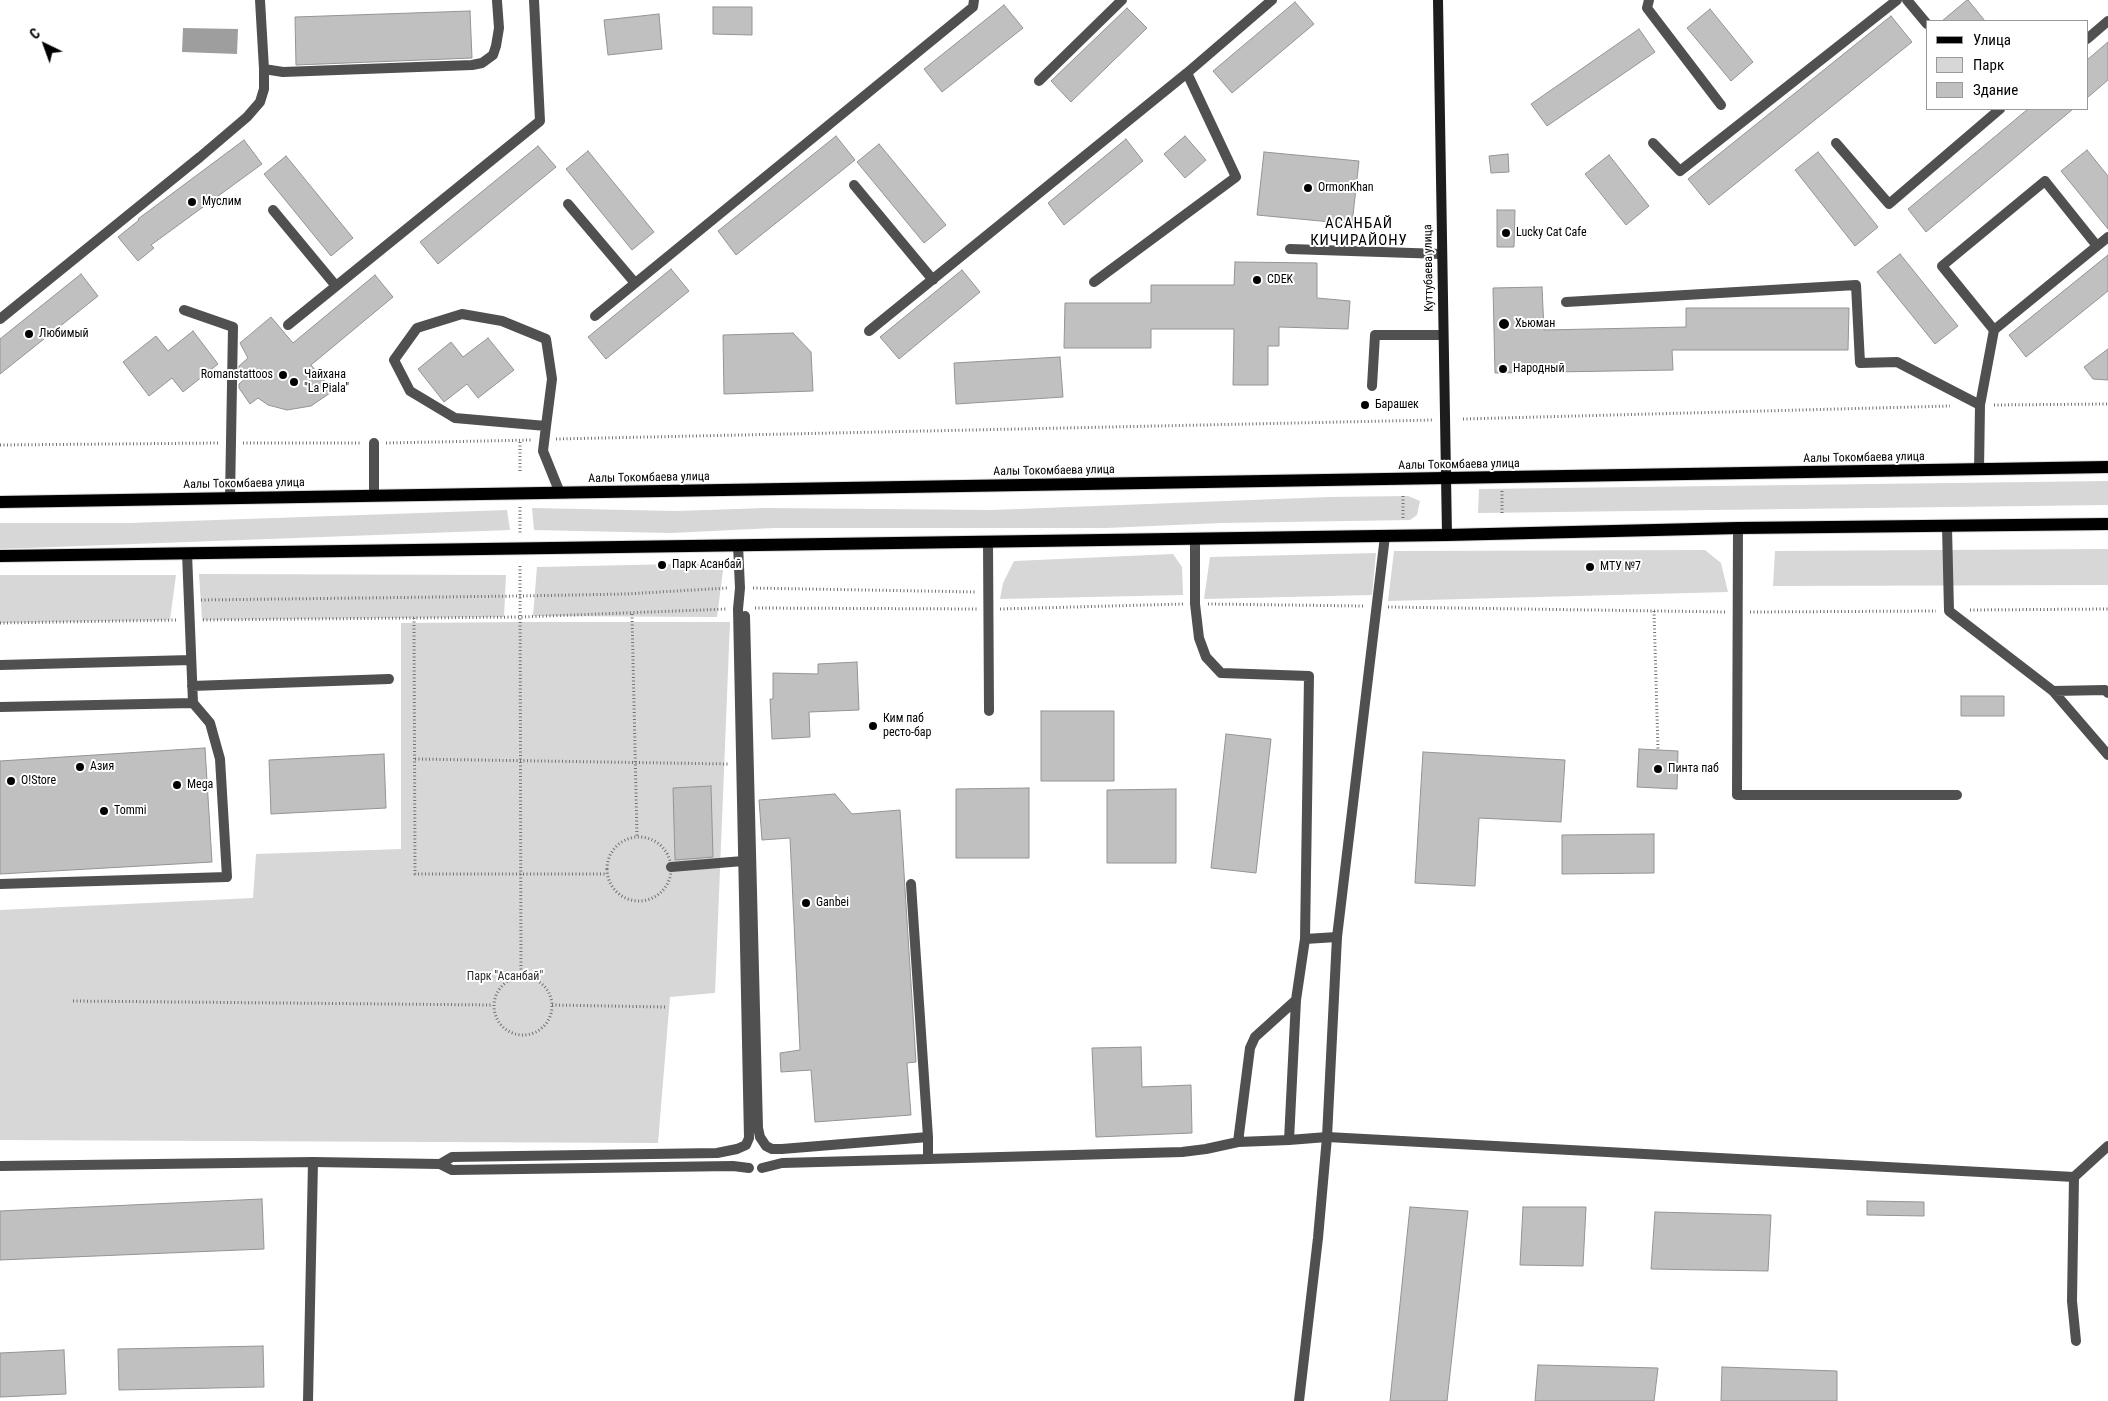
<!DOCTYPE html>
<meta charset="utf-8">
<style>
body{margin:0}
#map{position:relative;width:2108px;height:1401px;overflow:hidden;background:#fff;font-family:"Roboto Condensed",sans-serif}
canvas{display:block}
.legend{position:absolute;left:1926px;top:20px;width:162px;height:90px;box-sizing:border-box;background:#fff;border:1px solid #999;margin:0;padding:6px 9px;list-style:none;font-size:15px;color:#000}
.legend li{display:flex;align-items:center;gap:10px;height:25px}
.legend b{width:25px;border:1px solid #999}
.north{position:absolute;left:20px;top:20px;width:50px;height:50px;-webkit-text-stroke:4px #fff;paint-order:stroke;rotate:318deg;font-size:14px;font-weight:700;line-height:20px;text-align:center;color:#000}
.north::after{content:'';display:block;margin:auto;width:18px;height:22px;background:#000;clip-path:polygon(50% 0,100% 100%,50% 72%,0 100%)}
</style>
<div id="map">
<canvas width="2108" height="1401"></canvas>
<ul class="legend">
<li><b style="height:6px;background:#000"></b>Улица</li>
<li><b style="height:14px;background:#d7d7d7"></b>Парк</li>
<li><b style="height:14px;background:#c0c0c0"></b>Здание</li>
</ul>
<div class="north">С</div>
</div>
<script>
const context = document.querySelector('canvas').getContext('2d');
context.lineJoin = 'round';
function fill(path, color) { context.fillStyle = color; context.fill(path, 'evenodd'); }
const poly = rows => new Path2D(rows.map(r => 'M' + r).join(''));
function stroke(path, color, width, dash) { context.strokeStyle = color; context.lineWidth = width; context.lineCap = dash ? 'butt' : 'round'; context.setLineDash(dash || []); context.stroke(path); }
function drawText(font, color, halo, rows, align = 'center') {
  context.font = font + ' "Roboto Condensed",sans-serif'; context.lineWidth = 4; context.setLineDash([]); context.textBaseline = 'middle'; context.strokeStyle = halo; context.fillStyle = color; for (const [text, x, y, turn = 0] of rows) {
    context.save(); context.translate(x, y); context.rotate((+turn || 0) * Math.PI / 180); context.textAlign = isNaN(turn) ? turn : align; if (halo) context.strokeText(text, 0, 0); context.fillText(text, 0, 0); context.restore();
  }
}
const green = poly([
 [2108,481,2108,505,1478,513,1479,489],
 [1408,496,1420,501,1417,515,1410,520,1222,523,1106,528,774,528,671,533,534,530,532,508,676,511,766,508,992,510,1329,497],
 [507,510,510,530,0,549,0,523,129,523],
 [2108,549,2108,585,1773,586,1775,551],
 [1705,550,1721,563,1728,592,1388,601,1394,551],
 [1376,553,1372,595,1204,599,1210,557],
 [1173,554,1182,567,1183,595,1000,599,1003,583,1014,561],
 [724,563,717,617,533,616,537,567],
 [199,574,506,575,504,617,202,620],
 [0,575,176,575,170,620,0,623],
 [521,622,730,622,715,993,670,997,658,1143,0,1140,0,910,253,898,256,854,401,849,401,623]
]);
const water = poly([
 [183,28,238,29,237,54,182,52]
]);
const building = poly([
 [1968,0,1985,21,1942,21,1967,0,1968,0],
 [1295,2,1314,24,1232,93,1213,71,1295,2],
 [1004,5,1023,28,942,92,924,69,1004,5],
 [713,7,752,7,752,35,713,34,713,7],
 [1127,8,1147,28,1071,102,1051,81,1127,8],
 [1710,9,1753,62,1731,81,1687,28,1710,9],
 [470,11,472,58,296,65,295,17,470,11],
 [659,14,662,49,608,55,604,20,659,14],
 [1891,16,1912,42,1709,205,1688,179,1891,16],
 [1639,29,1655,52,1547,126,1531,104,1639,29],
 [2108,42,2108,80,2087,98,2087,60,2108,42],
 [2028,109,2073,109,1926,232,1908,209,2028,109],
 [836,136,855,160,736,255,718,231,836,136],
 [1185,136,1206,160,1185,178,1164,154,1185,136],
 [1126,139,1143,161,1064,225,1048,203,1126,139],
 [244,140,262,164,151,245,154,248,138,261,118,237,139,220,138,219,244,140],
 [879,144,946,225,924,243,857,162,879,144],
 [538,146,556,167,438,264,420,242,538,146],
 [2087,150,2108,176,2108,229,2061,171,2087,150],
 [588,151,654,232,632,250,566,169,588,151],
 [1264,152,1359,161,1352,224,1257,215,1264,152],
 [1818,152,1878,227,1855,246,1795,170,1818,152],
 [1508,154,1509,172,1491,173,1489,156,1508,154],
 [1609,155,1649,206,1626,225,1585,174,1609,155],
 [286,156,353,238,331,256,264,174,286,156],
 [1497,210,1515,210,1514,247,1497,247,1497,210],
 [1900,254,1958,326,1935,344,1877,272,1900,254],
 [2108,255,2108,291,2026,357,2009,335,2108,255],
 [1235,262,1317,263,1317,298,1350,301,1348,329,1279,327,1279,346,1268,346,1268,385,1233,385,1234,329,1151,329,1151,348,1064,348,1065,303,1151,303,1151,285,1234,285,1235,262],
 [671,269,689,291,606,359,588,337,671,269],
 [962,270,980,292,899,359,880,337,962,270],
 [81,274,98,296,0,374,0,339,81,274],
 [375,275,393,297,311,365,333,391,311,406,287,410,268,405,258,398,250,404,239,388,239,384,246,378,239,369,239,366,248,358,240,343,271,317,293,343,375,275],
 [1542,287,1544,330,1686,327,1686,308,1849,308,1848,350,1672,350,1673,370,1495,373,1493,288,1542,287],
 [193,331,218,364,183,392,172,378,149,396,123,362,156,336,168,351,193,331],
 [793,333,811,352,813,391,724,394,723,335,793,333],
 [488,338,514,370,478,398,467,384,444,402,418,369,451,342,463,357,488,338],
 [2108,349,2108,380,2093,379,2084,367,2108,349],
 [1060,357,1063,397,956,404,954,363,1060,357],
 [857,662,859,710,809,712,810,737,772,739,770,699,773,699,773,673,818,674,818,664,857,662],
 [1961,696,2004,696,2004,716,1961,716,1961,696],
 [1041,711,1114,711,1114,781,1041,781,1041,711],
 [1226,734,1271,739,1256,873,1211,868,1226,734],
 [205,748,212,862,0,874,0,761,205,748],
 [1639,749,1678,751,1677,789,1637,787,1639,749],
 [1423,752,1565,760,1561,822,1479,818,1475,886,1415,883,1423,752],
 [384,754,386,808,271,814,269,760,384,754],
 [711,786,713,857,675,860,673,788,711,786],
 [1029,788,1029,858,956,858,956,789,1029,788],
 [1176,789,1176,863,1107,863,1107,790,1176,789],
 [835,794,852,814,900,810,916,1062,907,1063,911,1115,815,1122,811,1070,781,1072,780,1053,800,1050,790,838,762,840,759,800,835,794],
 [1654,834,1654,873,1562,874,1562,835,1654,834],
 [1141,1047,1142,1087,1191,1085,1192,1133,1096,1137,1092,1048,1141,1047],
 [262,1199,264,1249,0,1260,0,1211,262,1199],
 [1867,1201,1924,1202,1924,1216,1867,1215,1867,1201],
 [1410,1207,1468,1211,1447,1401,1390,1401,1410,1207],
 [1523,1207,1586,1207,1583,1266,1520,1265,1523,1207],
 [1655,1212,1771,1215,1768,1271,1651,1269,1655,1212],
 [263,1346,264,1387,119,1390,118,1349,263,1346],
 [64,1350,66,1394,0,1397,0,1353,64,1350],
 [1538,1365,1658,1368,1654,1401,1535,1401,1538,1365],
 [1722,1367,1837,1371,1837,1401,1721,1401,1722,1367]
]);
const path = poly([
 [1994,405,2108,404],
 [1463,419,1950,406],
 [556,439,1433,420],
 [243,443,362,443],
 [386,443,532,440],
 [0,445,219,443],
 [520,471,520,441],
 [1403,496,1403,520],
 [520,507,520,533],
 [1502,513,1502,491],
 [520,566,521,977],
 [753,588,977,592],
 [201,600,520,596,626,594,727,588],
 [1208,604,1364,606],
 [1388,607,1726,612],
 [755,608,977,609],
 [1000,609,1184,604],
 [1970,610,2108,609],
 [1654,611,1658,750],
 [1750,612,1936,611],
 [632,614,637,837],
 [414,618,415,874,607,874],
 [203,620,521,617,727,609],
 [0,623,177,620],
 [415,759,729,764],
 '607 869a32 32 0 1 1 64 0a32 32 0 1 1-64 0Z',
 '494 1006a29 29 0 1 1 58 0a29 29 0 1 1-58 0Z',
 [73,1001,493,1005],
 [552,1005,665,1007]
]);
const service = poly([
 [1649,0,1647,8,1721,105],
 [1907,0,1927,24],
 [2087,39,2108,21],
 [264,69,283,72,472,65,482,63,493,55,496,46,499,28,497,1],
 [1039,81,1122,0],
 [1653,143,1680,171,1897,0],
 [1836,143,1889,204,2000,109],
 [854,185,933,280],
 [568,204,635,283],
 [273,210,336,286],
 [1290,249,1442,254],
 [1094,282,1236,177,1187,73],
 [1566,302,1856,285,1860,363,1897,362,1980,405,1979,470],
 [184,310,233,327,230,498],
 [595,316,973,7,974,0],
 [0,319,200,157,247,117,260,102,264,89,264,69,260,0],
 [288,325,540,121,534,0],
 [1994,330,1942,266,2045,181,2097,246],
 [869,331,1187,73,1272,0],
 [1372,386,1375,335,1443,335],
 [1980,405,1994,330,2108,237],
 [546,426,455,418,410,391,394,360,417,328,462,314,502,321,546,339,552,379,546,426,543,451,560,493],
 [374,443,374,496],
 [1947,527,1949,611,2053,691,2108,755],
 [1738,528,1737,795,1957,795],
 [1195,539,1195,604,1199,638,1206,657,1221,673,1309,676,1305,939],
 [988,542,989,711],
 [745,616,758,1128,760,1137,766,1146,772,1149,782,1149,928,1137],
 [0,665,191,660],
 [192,686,389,679],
 [2053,691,2105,690,2108,693],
 [0,707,193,703],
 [671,867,743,861],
 [0,884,227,877,220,759,210,723,193,703,187,553],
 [1337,937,1305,939,1296,1000,1289,1140,1327,1137,2074,1177,2108,1146],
 [1238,1142,1250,1048,1255,1037,1296,1000],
 [928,1159,1182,1152,1206,1149,1238,1142,1289,1140],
 [313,1162,440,1164,452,1170,733,1166,749,1168],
 [440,1164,452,1157,717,1153,737,1149,746,1145,749,1138,738,609,740,588,738,545],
 [762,1168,782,1163,928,1159,928,1137,911,884],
 [2074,1177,2072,1301,2076,1341]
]);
const minor = poly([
 [0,1166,313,1162,308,1401],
 [1299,1401,1318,1238,1327,1137,1337,937,1385,536]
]);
const secondary = poly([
 [1438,0,1447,535]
]);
const primary = poly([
 [0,502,2108,467],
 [0,556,1447,535,1738,528,2108,524]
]);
const markers = [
 [1308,188,5,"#000"],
 [192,202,5,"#000"],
 [1506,233,5,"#000"],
 [1257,280,5,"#000"],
 [1504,324,6,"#000"],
 [29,334,5,"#000"],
 [1503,369,5,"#000"],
 [283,375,5,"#000"],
 [294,382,5,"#000"],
 [1365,405,5,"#000"],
 [662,565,5,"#000"],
 [1590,567,5,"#000"],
 [873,726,5,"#000"],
 [80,767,5,"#000"],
 [1658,769,5,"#000"],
 [11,781,5,"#000"],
 [177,785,5,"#000"],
 [104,811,5,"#000"],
 [806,903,5,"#000"]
];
const poiNames = [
 ["OrmonKhan",1318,188],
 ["Муслим",202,202],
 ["Lucky Cat Cafe",1516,233],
 ["CDEK",1267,280],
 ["Хьюман",1515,324],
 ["Любимый",39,334],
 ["Народный",1513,369],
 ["Romanstattoos",273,375,"right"],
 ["Чайхана",304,375],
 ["\"La Piala\"",304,389],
 ["Барашек",1375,405],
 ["Парк Асанбай",672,565],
 ["МТУ №7",1600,567],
 ["Ким паб",883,719],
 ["ресто-бар",883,733],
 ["Азия",90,767],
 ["Пинта паб",1668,769],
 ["O!Store",21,781],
 ["Mega",187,785],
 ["Tommi",114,811],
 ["Ganbei",816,903]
];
const streetNames = [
 ["Куттубаева улица",1429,268,-91],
 ["Аалы Токомбаева улица",1864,458,-1],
 ["Аалы Токомбаева улица",1459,465,-1],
 ["Аалы Токомбаева улица",1054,471,-1],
 ["Аалы Токомбаева улица",649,478,-1],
 ["Аалы Токомбаева улица",244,484,-1]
];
const parkNames = [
 ["Парк \"Асанбай\"",505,977]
];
const quarterNames = [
 ["АСАНБАЙ",1359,224],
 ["КИЧИРАЙОНУ",1359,241]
];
fill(green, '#d7d7d7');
fill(water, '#9e9e9e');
fill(building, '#c0c0c0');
stroke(building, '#949494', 1);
stroke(primary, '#dbdbdb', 14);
stroke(path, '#727272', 3, [1, 2.5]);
stroke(service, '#505050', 10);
stroke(minor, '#505050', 10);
stroke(secondary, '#1d1d1d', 10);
stroke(primary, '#000', 12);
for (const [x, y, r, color] of markers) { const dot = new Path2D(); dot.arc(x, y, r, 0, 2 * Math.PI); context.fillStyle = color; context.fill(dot); stroke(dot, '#fff', 2); }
drawText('12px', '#000', '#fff', poiNames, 'left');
drawText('12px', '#000', '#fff', streetNames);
drawText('12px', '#2e2e2e', '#fff', parkNames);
context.letterSpacing = '1px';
drawText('15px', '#000', '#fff', quarterNames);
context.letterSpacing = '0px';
</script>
